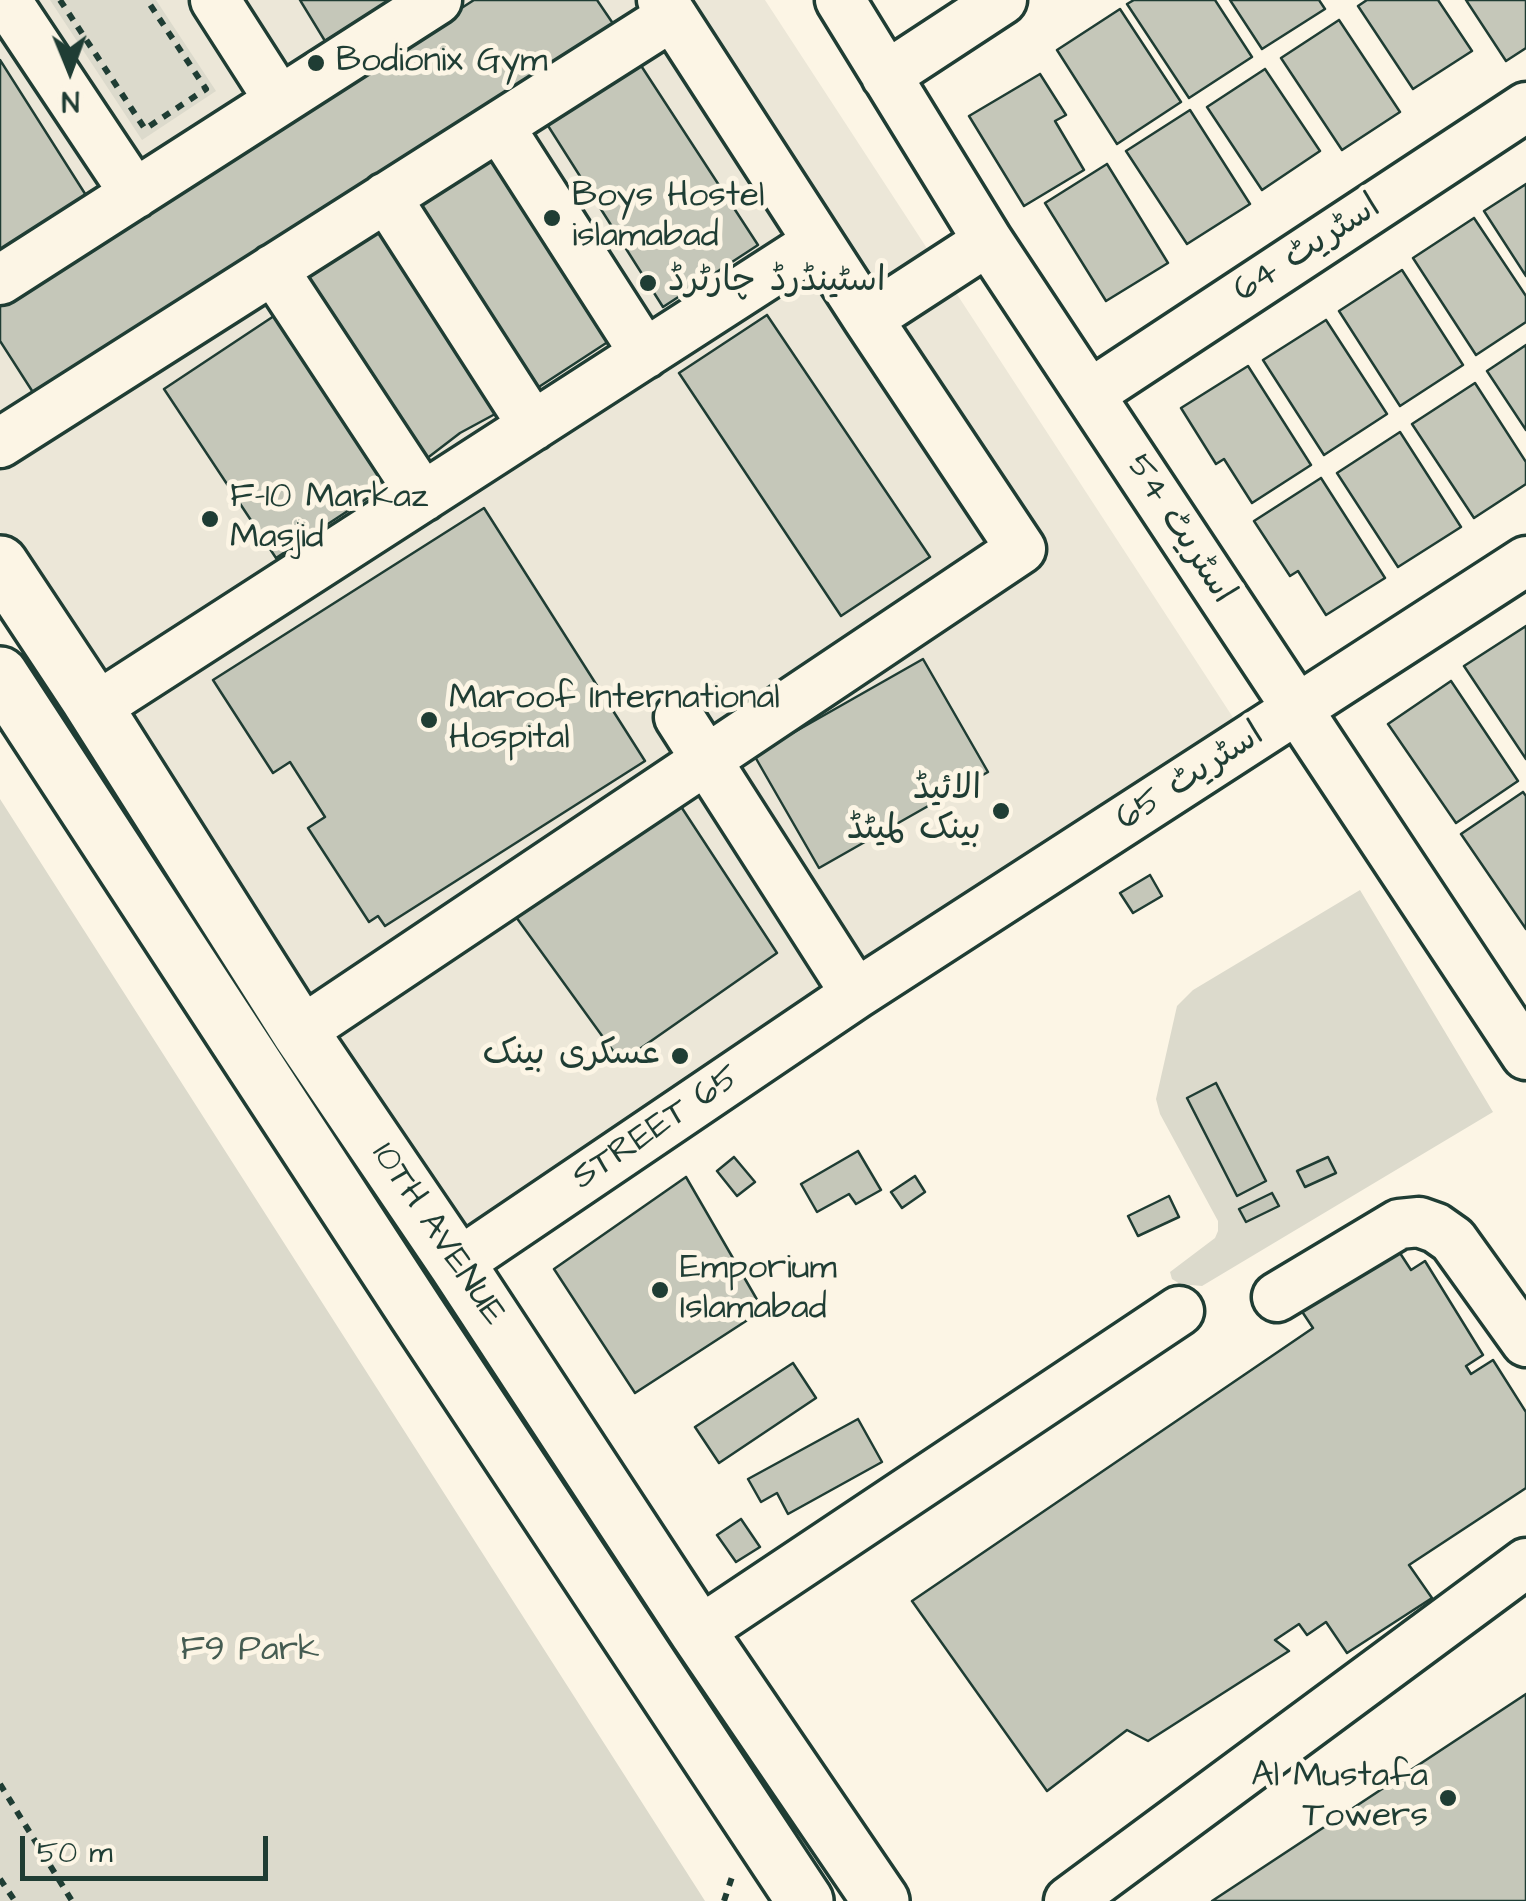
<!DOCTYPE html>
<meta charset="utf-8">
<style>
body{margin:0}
#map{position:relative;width:1526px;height:1901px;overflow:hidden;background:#fcf5e5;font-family:"Architects Daughter",sans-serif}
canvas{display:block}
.north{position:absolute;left:20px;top:20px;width:100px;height:100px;-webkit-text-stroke:8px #fcf5e5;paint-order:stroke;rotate:179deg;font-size:28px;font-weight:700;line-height:40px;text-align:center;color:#1f3d34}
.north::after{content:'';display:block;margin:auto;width:35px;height:45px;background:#1f3d34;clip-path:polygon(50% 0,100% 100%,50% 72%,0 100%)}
.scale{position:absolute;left:20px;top:1836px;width:248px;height:45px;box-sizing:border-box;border:5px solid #1f3d34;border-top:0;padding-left:12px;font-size:30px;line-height:35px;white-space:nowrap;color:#1f3d34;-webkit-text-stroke:8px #fcf5e5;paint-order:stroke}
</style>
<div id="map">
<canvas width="1526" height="1901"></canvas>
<div class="north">N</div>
<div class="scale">50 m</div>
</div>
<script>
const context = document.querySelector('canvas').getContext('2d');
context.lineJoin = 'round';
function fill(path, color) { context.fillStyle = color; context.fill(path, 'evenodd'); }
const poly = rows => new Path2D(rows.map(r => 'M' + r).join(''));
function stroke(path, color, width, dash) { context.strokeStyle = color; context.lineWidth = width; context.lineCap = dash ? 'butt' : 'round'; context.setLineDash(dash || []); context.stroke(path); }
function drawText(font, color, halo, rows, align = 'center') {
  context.font = font + ' "Architects Daughter","Playpen Sans Arabic",sans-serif'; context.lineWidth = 10; context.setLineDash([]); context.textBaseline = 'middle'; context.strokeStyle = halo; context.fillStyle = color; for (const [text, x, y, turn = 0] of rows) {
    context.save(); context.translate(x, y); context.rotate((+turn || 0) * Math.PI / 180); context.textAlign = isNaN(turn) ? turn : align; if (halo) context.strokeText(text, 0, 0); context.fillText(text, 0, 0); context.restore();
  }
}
const built = poly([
 [0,0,765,0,1234,719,461,1239,0,531]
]);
const green = poly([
 [50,0,156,0,216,91,142,140],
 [0,799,705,1901,0,1901],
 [1360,890,1493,1112,1202,1286,1180,1284,1172,1279,1170,1272,1215,1238,1218,1231,1218,1221,1160,1114,1156,1099,1177,1006,1193,990]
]);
const building = poly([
 [300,0,391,0,325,41,300,0],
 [474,0,597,0,614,25,36,397,0,341,0,305,474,0],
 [1134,0,1215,0,1252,57,1189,98,1127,4,1134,0],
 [1230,0,1319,0,1325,9,1262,49,1230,0],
 [1367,0,1438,0,1472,51,1413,89,1358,6,1367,0],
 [1466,0,1526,0,1526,48,1506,61,1466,0],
 [1120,9,1181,102,1117,144,1057,50,1120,9],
 [1339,20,1400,112,1342,150,1281,58,1339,20],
 [0,60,89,200,0,255,0,60],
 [638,61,758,245,663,307,545,121,638,61],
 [1265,69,1320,151,1262,190,1207,107,1265,69],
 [1040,74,1066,115,1055,121,1084,170,1024,206,969,116,1040,74],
 [1190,110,1250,204,1187,244,1126,151,1190,110],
 [501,149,620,334,528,394,408,209,501,149],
 [1107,164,1168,263,1106,301,1045,203,1107,164],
 [1526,184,1526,276,1484,211,1526,184],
 [1474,218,1526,296,1526,322,1476,355,1413,258,1474,218],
 [388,222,508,407,460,433,417,466,296,281,388,222],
 [1402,270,1463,365,1400,406,1339,311,1402,270],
 [283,310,395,480,276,558,164,389,283,310],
 [767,315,930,557,841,616,679,373,767,315],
 [1326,320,1387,414,1324,455,1263,360,1326,320],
 [1526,345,1526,430,1487,371,1526,345],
 [1248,366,1311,465,1252,503,1224,459,1216,464,1181,408,1248,366],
 [1475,383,1526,462,1526,484,1474,518,1412,424,1475,383],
 [1400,432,1461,527,1398,567,1337,473,1400,432],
 [1321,478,1385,578,1326,615,1298,571,1290,576,1254,521,1321,478],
 [484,508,645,761,385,926,378,916,369,922,308,828,325,817,290,762,273,773,213,680,484,508],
 [1526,626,1526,759,1464,666,1526,626],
 [923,659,988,772,819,868,754,755,923,659],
 [1451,681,1518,781,1456,823,1388,724,1451,681],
 [1523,792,1526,796,1526,929,1461,834,1523,792],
 [680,805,777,953,621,1062,511,910,680,805],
 [1150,875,1162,896,1133,913,1120,893,1150,875],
 [1216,1083,1266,1181,1237,1196,1187,1098,1216,1083],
 [858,1151,881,1190,856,1204,849,1194,817,1212,801,1184,858,1151],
 [734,1157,755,1182,737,1196,717,1171,734,1157],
 [1328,1157,1336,1173,1305,1187,1297,1171,1328,1157],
 [915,1176,925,1192,902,1208,891,1192,915,1176],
 [686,1177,763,1310,635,1393,554,1269,686,1177],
 [1272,1193,1279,1206,1246,1222,1239,1209,1272,1193],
 [1169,1196,1179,1217,1138,1236,1128,1216,1169,1196],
 [1398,1250,1411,1270,1425,1261,1483,1355,1466,1366,1471,1374,1493,1360,1526,1412,1526,1488,1409,1565,1432,1598,1347,1653,1326,1622,1307,1635,1299,1624,1275,1640,1289,1651,1148,1741,1127,1730,1047,1791,912,1601,1313,1328,1297,1304,1398,1250],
 [793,1363,816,1398,719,1463,695,1427,793,1363],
 [858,1419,882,1462,788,1514,777,1493,761,1502,748,1479,858,1419],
 [741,1519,760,1547,736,1562,717,1535,741,1519],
 [1526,1694,1526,1901,1212,1901,1526,1694]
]);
const path = poly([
 [60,0,145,129,206,89,147,0],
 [0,1784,72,1901],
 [0,1879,15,1901],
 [724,1901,734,1871]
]);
const minor = poly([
 [6,0,135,194],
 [215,0,279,100],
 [840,0,988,241,1526,1055],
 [886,76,1002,0],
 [499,126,645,354],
 [386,197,533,426],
 [273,269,423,497],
 [0,280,437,0],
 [868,319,988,241],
 [1090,394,1526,107],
 [0,443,672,16],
 [95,708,818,242],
 [679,717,856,994],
 [300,1032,1021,549,868,319,662,0],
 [457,1264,856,994,1526,561],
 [1277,1297,1399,1224,1419,1222,1436,1228,1453,1240,1526,1342],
 [698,1632,1179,1311],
 [1069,1901,1526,1563]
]);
const major = poly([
 [0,564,88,697,300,1032,457,1264,698,1632,881,1901],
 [0,675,417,1314,805,1901]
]);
const markers = [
 [316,63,10,"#1f3d34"],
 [552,218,10,"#1f3d34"],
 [648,283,10,"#1f3d34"],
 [210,519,10,"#1f3d34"],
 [429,720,10,"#1f3d34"],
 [1001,811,10,"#1f3d34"],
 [680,1056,10,"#1f3d34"],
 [660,1290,10,"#1f3d34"],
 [1448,1798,10,"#1f3d34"]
];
const poiNames = [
 ["Bodionix Gym",336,63],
 ["Boys Hostel",572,198],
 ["islamabad",572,238],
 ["اسٹینڈرڈ چارٹرڈ",668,283],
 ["F-10 Markaz",230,499],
 ["Masjid",230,539],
 ["Maroof International",449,700],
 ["Hospital",449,740],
 ["الائیڈ",981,791,"right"],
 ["بینک لمیٹڈ",981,831,"right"],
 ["عسکری بینک",660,1056,"right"],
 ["Emporium",680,1270],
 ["Islamabad",680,1310],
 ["Al Mustafa",1428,1778,"right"],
 ["Towers",1428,1818,"right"]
];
const streetNames = [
 ["اسٹریٹ 64",1308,250,-33],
 ["اسٹریٹ 54",1179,530,57],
 ["اسٹریٹ 65",1191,778,-33],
 ["STREET 65",657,1129,-34],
 ["10TH AVENUE",437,1235,56]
];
const parkNames = [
 ["F9 Park",250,1652]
];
fill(built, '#ece7d8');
fill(green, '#dcdacc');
fill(building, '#c5c7b9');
stroke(building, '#1f3d34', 2.5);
stroke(minor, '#1f3d34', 55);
stroke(major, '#1f3d34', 62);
stroke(path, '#1f3d34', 6, [8, 8]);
stroke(minor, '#fcf5e5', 48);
stroke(major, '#fcf5e5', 55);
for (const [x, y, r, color] of markers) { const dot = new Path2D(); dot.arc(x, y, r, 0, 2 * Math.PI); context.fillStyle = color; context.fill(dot); stroke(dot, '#fcf5e5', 4); }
drawText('35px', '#1f3d34', '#fcf5e5', poiNames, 'left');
drawText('35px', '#1f3d34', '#fcf5e5', streetNames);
drawText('35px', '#455c52', '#fcf5e5', parkNames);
</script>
